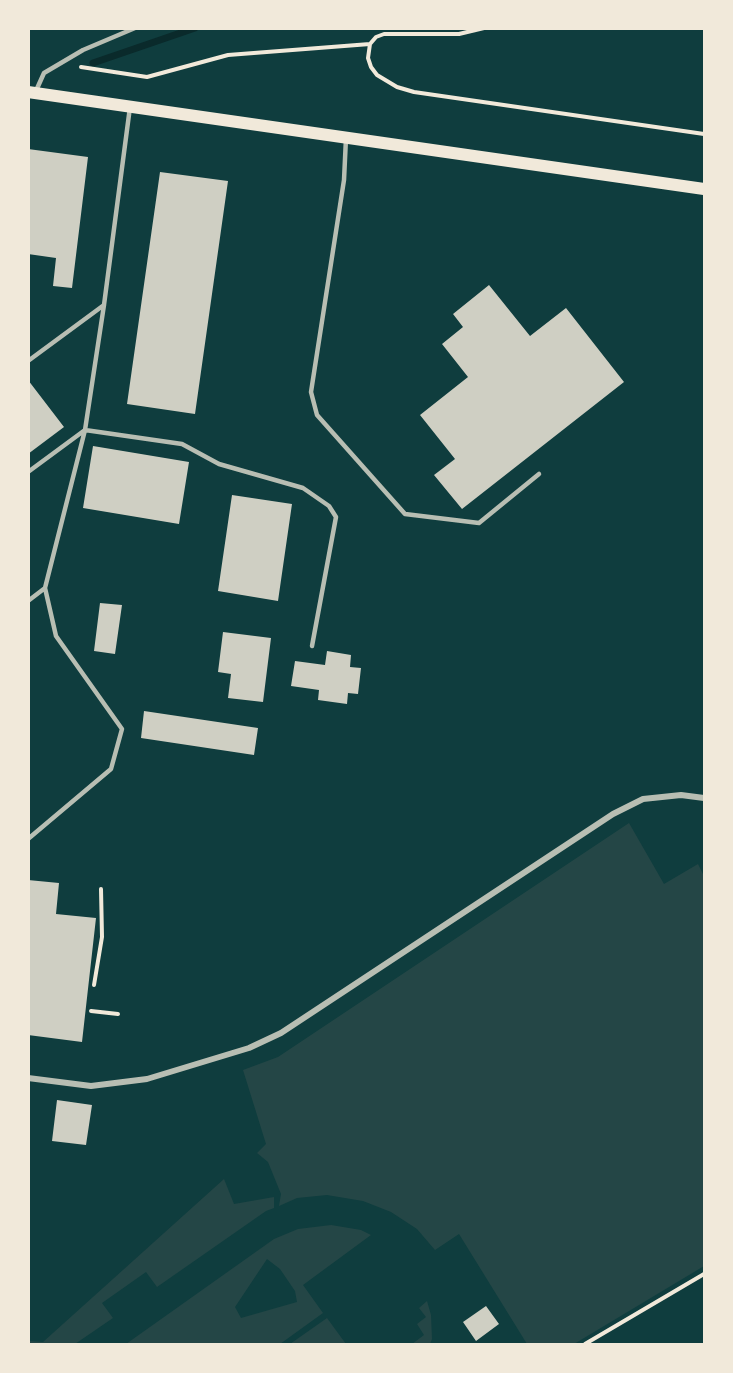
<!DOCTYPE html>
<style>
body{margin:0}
#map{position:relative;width:733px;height:1373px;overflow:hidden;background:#0f3d3e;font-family:Karla,sans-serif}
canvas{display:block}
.frame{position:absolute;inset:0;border:30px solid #f1e9da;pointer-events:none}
</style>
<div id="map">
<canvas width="733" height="1373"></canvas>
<div class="frame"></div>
</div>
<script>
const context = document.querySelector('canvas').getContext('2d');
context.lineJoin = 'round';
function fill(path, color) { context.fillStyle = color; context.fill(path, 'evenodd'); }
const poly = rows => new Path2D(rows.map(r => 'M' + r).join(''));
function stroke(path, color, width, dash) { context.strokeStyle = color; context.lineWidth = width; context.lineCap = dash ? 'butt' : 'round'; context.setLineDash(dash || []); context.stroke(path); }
const green = poly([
 [629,823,664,884,698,864,704,876,704,1266,574,1344,527,1344,459,1234,435,1250,417,1229,391,1212,363,1201,327,1195,297,1198,279,1206,281,1194,268,1162,257,1153,266,1144,243,1070,278,1057],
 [224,1179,234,1204,274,1197,274,1208,266,1211,157,1287,146,1272,102,1303,113,1318,75,1344,29,1344,29,1341,43,1342],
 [331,1225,361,1230,371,1235,303,1285,323,1313,280,1344,126,1344,274,1239,298,1229],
 [267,1259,280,1269,295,1291,297,1302,241,1318,235,1307],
 [427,1301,431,1315,432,1339,430,1344,412,1344,424,1335,417,1324,426,1317,419,1308],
 [327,1318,346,1344,290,1344]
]);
const stream = poly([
 [93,63,195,28]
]);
const building = poly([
 [28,149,88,157,72,288,53,286,56,258,28,254],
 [160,172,228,181,195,414,127,404],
 [489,285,530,336,566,308,624,382,462,509,434,475,455,459,420,415,468,377,442,344,463,327,453,314],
 [28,380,64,427,28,454],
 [93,446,189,462,179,524,83,508],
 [232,495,292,504,278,601,218,591],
 [100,603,122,605,115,654,94,651],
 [223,632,271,638,263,702,228,698,231,674,218,672],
 [327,651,351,655,350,667,361,668,358,694,348,693,347,704,318,700,319,690,291,686,295,661,325,665],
 [144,711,258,728,254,755,141,738],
 [28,880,59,883,56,914,96,918,82,1042,28,1035],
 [57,1100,92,1105,86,1145,52,1141],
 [486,1306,499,1324,476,1341,463,1322]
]);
const path = poly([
 [484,28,459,34,384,34,376,37,370,44,368,58,371,67,377,75,397,87,414,92,704,134],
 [81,67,147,77,228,55,370,44],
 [94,985,102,937,101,889],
 [91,1011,118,1014],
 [585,1344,704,1274]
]);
const service = poly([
 [35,93,44,73,83,50,135,28],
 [346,138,344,180,311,392,317,415,405,514,479,523,539,474],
 [28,361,104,305],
 [28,472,85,430,182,444,219,464,303,488,329,506,336,517,312,646],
 [28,601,45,588,85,430,104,305,130,107],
 [28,839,111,769,122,729,56,636,45,588]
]);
const minor = poly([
 [28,1078,91,1086,147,1079,249,1048,281,1033,613,814,643,799,681,795,704,798]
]);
const secondary = poly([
 [28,92,704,189]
]);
fill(green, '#244646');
stroke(stream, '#0a2a2b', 7);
fill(building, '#cfcfc3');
stroke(path, '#f1e9da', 4);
stroke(service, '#b8beb3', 4.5);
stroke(minor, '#b8beb3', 6);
stroke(secondary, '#f1e9da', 12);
</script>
